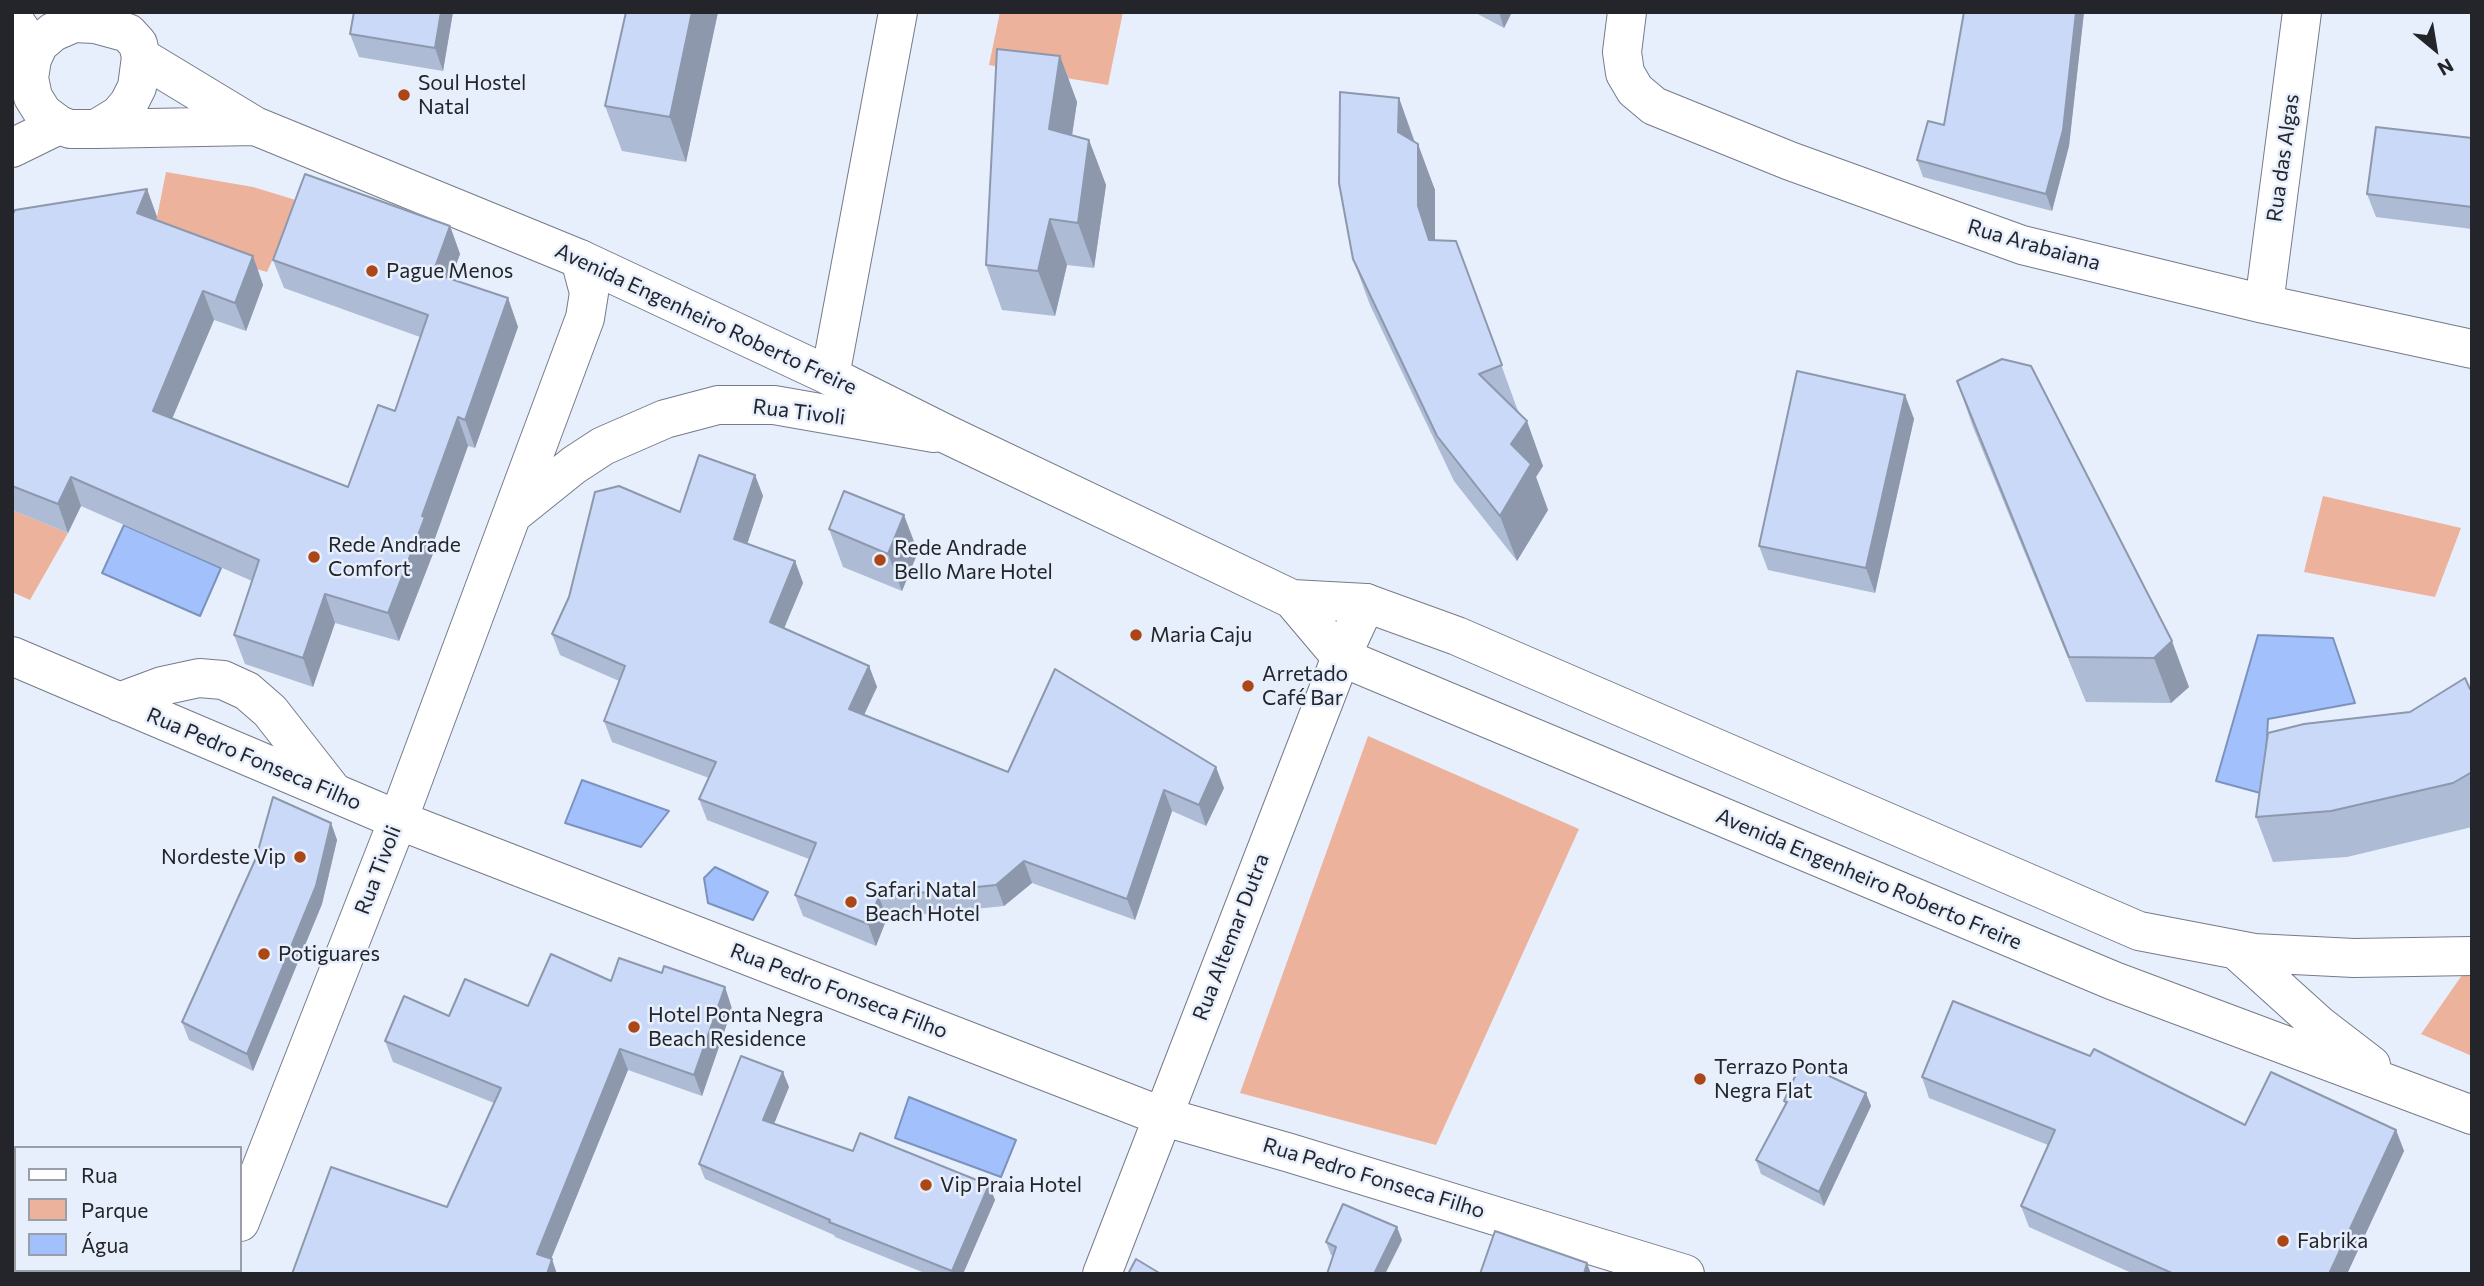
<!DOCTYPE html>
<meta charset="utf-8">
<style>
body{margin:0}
#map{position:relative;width:2484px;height:1286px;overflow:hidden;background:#e7effd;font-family:Commissioner,sans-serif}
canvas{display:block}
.frame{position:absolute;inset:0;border:14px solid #23252a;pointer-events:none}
.legend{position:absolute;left:14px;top:1146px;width:228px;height:126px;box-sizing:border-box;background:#e7effd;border:2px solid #999ea9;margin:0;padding:9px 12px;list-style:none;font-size:21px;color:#23252a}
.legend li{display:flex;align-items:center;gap:14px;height:35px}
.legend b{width:35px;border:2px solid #999ea9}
.north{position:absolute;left:2400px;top:14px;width:70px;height:70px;-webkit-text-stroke:5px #e7effd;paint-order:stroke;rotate:150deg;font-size:19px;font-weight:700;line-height:28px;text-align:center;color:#23252a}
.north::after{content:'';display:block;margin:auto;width:24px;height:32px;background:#23252a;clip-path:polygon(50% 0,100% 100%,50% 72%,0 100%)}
</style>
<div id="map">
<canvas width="2484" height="1286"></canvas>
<div class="frame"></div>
<ul class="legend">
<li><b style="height:9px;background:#fff"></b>Rua</li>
<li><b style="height:19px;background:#ecb29c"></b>Parque</li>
<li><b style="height:19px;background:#a2c1fc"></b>Água</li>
</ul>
<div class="north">N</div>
</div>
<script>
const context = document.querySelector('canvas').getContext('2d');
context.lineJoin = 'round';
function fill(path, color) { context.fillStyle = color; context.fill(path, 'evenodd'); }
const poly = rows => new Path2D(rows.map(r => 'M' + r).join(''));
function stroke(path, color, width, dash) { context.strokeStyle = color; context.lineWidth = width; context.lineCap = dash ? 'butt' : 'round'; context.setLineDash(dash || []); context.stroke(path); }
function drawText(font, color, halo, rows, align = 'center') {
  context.font = font + ' Commissioner,sans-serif'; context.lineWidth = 5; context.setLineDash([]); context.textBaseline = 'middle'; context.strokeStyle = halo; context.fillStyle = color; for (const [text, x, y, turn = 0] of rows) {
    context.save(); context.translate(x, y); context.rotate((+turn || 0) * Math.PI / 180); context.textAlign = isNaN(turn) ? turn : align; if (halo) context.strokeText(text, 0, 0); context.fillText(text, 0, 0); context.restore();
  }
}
const green = poly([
 [1000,12,1123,12,1108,85,989,65],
 [166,172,253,187,299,201,267,272,148,239,157,217],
 [2323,496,2461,528,2435,597,2304,572],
 [12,510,68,533,30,600,12,592],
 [1368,736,1579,829,1436,1145,1240,1093],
 [2467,968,2472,969,2472,1056,2421,1034]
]);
const water = poly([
 [124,525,221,568,200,616,102,573,124,525],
 [2258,635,2333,638,2355,703,2268,719,2264,794,2216,781,2258,635],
 [582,780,669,811,641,847,565,823,582,780],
 [715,867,768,892,753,920,708,903,704,878,715,867],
 [909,1097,1016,1140,1001,1177,895,1138,909,1097]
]);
const minor = poly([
 [1627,12,1622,52,1625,73,1635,90,1654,106,1790,161,2022,245,2264,304,2472,349],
 [12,148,59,125],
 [2264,304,2302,12],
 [830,376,898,12],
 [513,514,574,465,603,446,665,419,718,405,774,405,934,433],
 [12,656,398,820,1161,1116,1290,1153,1685,1274],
 [119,702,162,686,199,678,223,680,247,691,270,711,331,789],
 [240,1222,398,820,585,318,589,293,580,259],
 [219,1274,221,1270],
 [1102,1274,1341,657,1366,603]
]);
const major = poly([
 [12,17,24,35,32,59],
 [74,23,95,24,128,33,138,44,141,57,137,87,129,103,119,115,96,129,70,129,59,125,43,113,33,97,29,78,32,59,39,44,53,32,74,23],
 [141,57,255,126],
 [96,129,255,126,580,259,830,376,948,435,1292,599,1366,603,1457,636,2139,931,2254,953,2354,958,2472,956],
 [1292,599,1341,657,2114,981,2472,1115],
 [2236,950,2319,1025,2371,1065]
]);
const wall = poly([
 [354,12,453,12,443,71,359,57,350,34],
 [718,12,686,162,622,151,605,106],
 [1474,12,1512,12,1504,28],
 [1964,12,2084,12,2069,146,2052,211,1923,177,1917,160,1944,125],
 [1060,56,1077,102,1072,135,1089,140,1106,185,1094,268,1067,265,1055,316,1002,310,986,265],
 [1399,98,1415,142,1435,190,1435,240,1456,241,1518,411,1517,411,1543,466,1536,477,1548,510,1517,561,1454,481,1370,305,1353,259],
 [2472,138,2472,229,2376,217,2367,194],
 [147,189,157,217,156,220,253,256,263,285,246,331,214,320,172,419,348,487,395,411,420,337,284,288,273,260,450,226,460,254,451,279,508,298,518,327,475,448,468,446,434,541,436,546,399,641,335,623,313,687,245,664,234,635,252,581,81,506,68,533,12,510,12,215],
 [1957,381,2189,687,2171,703,2086,702,1973,427],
 [1905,395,1914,419,1875,593,1768,570,1759,546],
 [755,475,763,496,747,543,795,561,803,583,784,628,869,666,877,687,864,715,1008,772,1224,788,1206,826,1172,811,1135,920,1032,883,1004,906,887,918,876,946,803,916,795,895,809,859,707,820,699,799,709,778,612,742,604,721,619,681,560,655,552,634,680,512],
 [829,529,918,552,902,591,843,567],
 [2472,687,2472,827,2347,857,2273,862,2256,817,2410,712,2470,689],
 [331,823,337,840,322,904,253,1071,189,1040,182,1022],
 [662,973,725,987,732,1009,702,1096,628,1070,551,1259,447,1207,494,1103,393,1062,385,1041,449,1016,528,1006,611,981],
 [1922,1077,2245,1125,2396,1130,2404,1151,2347,1274,2134,1274,2029,1227,2021,1206,2048,1145,1929,1098],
 [789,1087,774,1124,853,1151,989,1185,995,1200,963,1274,927,1274,835,1237,834,1235,705,1179,699,1164],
 [1866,1093,1871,1106,1824,1206,1761,1174,1756,1160,1785,1104,1784,1101],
 [1402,1240,1385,1274,1327,1274,1333,1256,1331,1255,1326,1242]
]);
const shadedWall = poly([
 [441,12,453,12,443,71,435,48],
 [692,12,718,12,686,162,670,117],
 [1499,12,1512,12,1504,28],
 [2076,12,2084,12,2069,146,2052,211,2046,194],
 [1060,56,1077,102,1066,175,1049,129],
 [1399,98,1415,144,1398,132],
 [1089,140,1106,185,1094,268,1078,223],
 [1418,144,1435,190,1435,252,1429,240,1418,206],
 [147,189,157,217,147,242,137,213],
 [1050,219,1067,265,1055,316,1038,271],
 [450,226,460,254,443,301,433,273],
 [253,256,263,285,246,331,235,303],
 [203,291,214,320,163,440,153,411],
 [508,298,518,327,475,448,465,420],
 [1905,395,1914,419,1875,593,1866,568],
 [458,417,468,446,434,541,436,546,399,641,388,613],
 [1527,421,1543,466,1536,477,1548,510,1517,561,1500,516,1511,444],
 [755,475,763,496,742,560,734,539],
 [71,477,81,506,68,533,58,504],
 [904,515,918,552,902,591,888,554],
 [795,561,803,583,778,643,770,622],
 [325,594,335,623,313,687,303,658],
 [2172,641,2189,687,2171,703,2154,658],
 [869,666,877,687,857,730,849,709],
 [1216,767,1224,788,1206,826,1199,805],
 [1164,790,1172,811,1135,920,1127,899],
 [331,823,337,840,322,904,253,1071,247,1054],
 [1024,861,1032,883,1004,906,996,885],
 [879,897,887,918,876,946,868,924],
 [725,987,732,1009,702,1096,694,1075],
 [620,1049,628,1070,545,1274,537,1254],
 [783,1072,789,1087,769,1136,763,1120],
 [1866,1093,1871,1106,1824,1206,1819,1192],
 [2396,1130,2404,1151,2347,1274,2329,1274],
 [989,1185,995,1200,963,1274,953,1274,952,1271],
 [1397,1227,1402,1240,1385,1274,1374,1274],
 [552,1259,557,1274,547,1274],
 [1587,1263,1591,1274,1584,1274]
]);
const building = poly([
 [354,12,441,12,435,48,350,34,354,12],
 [626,12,692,12,670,117,605,106,626,12],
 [1964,12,2076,12,2063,130,2046,194,1917,160,1928,121,1944,125,1964,12],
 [997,49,1060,56,1049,129,1089,140,1078,223,1050,219,1038,271,986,265,997,49],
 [1340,92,1399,98,1398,132,1418,144,1418,206,1429,240,1456,241,1502,365,1479,374,1527,421,1511,444,1531,464,1500,516,1437,436,1353,259,1339,183,1340,92],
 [2376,127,2472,138,2472,207,2367,194,2376,127],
 [305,174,450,226,433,273,508,298,465,420,458,417,422,516,425,517,388,613,325,594,303,658,234,635,259,560,71,477,58,504,12,486,12,215,15,210,147,189,137,213,253,256,235,303,203,291,153,411,348,487,378,405,395,411,428,315,273,260,305,174],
 [2002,359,2031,366,2172,641,2154,658,2069,657,1957,381,2002,359],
 [1797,371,1905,395,1866,568,1759,546,1797,371],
 [699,455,755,475,734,539,795,561,770,622,869,666,849,709,1008,772,1055,669,1216,767,1199,805,1164,790,1127,899,1024,861,996,885,879,897,868,924,795,895,816,843,699,799,716,762,604,721,625,666,552,634,569,597,595,492,619,486,680,512,699,455],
 [844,491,904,515,888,554,829,529,844,491],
 [2465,678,2470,689,2472,687,2472,772,2453,783,2331,811,2256,817,2268,733,2304,724,2410,712,2465,678],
 [273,797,331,823,316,886,247,1054,182,1022,256,858,273,797],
 [551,954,611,981,619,958,662,973,664,966,725,987,694,1075,620,1049,537,1254,552,1259,547,1274,292,1274,331,1167,447,1207,501,1088,385,1041,404,996,449,1016,465,979,528,1006,551,954],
 [1953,1001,2090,1056,2094,1049,2245,1125,2271,1072,2396,1130,2329,1274,2174,1274,2021,1206,2055,1130,1922,1077,1953,1001],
 [741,1056,783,1072,763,1120,853,1151,860,1133,989,1185,952,1271,829,1222,830,1220,699,1164,741,1056],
 [1801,1063,1866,1093,1819,1192,1756,1160,1787,1102,1784,1101,1801,1063],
 [1343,1204,1397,1227,1374,1274,1327,1274,1336,1247,1326,1242,1343,1204],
 [1495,1231,1587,1263,1584,1274,1480,1274,1495,1231],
 [1136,1259,1161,1274,1128,1274,1136,1259]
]);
const markers = [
 [404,95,7,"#ab4616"],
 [372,271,7,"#ab4616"],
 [314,557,7,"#ab4616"],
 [880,560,7,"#ab4616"],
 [1136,635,7,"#ab4616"],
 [1248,686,7,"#ab4616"],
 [300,857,7,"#ab4616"],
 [851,902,7,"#ab4616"],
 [264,954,7,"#ab4616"],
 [634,1027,7,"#ab4616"],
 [1700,1079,7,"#ab4616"],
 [926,1185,7,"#ab4616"],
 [2283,1241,7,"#ab4616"]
];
const poiNames = [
 ["Soul Hostel",418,83],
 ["Natal",418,107],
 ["Pague Menos",386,271],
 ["Rede Andrade",328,545],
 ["Comfort",328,569],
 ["Rede Andrade",894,548],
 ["Bello Mare Hotel",894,572],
 ["Maria Caju",1150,635],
 ["Arretado",1262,674],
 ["Café Bar",1262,698],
 ["Nordeste Vip",286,857,"right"],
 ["Safari Natal",865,890],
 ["Beach Hotel",865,914],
 ["Potiguares",278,954],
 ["Hotel Ponta Negra",648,1015],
 ["Beach Residence",648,1039],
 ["Terrazo Ponta",1714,1067],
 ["Negra Flat",1714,1091],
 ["Vip Praia Hotel",940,1185],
 ["Fabrika",2297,1241]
];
const streetNames = [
 ["Rua das Algas",2283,158,-82],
 ["Rua Arabaiana",2034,245,16],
 ["Avenida Engenheiro Roberto Freire",706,319,25],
 ["Rua Tivoli",799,412,7],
 ["Rua Pedro Fonseca Filho",254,759,23],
 ["Rua Tivoli",378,870,-69],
 ["Avenida Engenheiro Roberto Freire",1869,879,23],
 ["Rua Altemar Dutra",1231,937,-69],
 ["Rua Pedro Fonseca Filho",839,991,21],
 ["Rua Pedro Fonseca Filho",1374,1178,17]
];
fill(green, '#ecb29c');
fill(water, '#a2c1fc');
stroke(water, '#7c92bd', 2);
stroke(minor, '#757b88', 40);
stroke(major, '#757b88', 40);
stroke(minor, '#fff', 38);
stroke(major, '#fff', 38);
fill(wall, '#adbbd4');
fill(shadedWall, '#8d98ad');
fill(building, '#c9d9f7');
stroke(building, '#8d98ad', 2);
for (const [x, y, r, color] of markers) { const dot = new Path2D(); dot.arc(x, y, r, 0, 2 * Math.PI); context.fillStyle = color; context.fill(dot); stroke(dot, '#e7effd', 2.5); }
drawText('21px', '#23252a', '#e7effd', poiNames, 'left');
drawText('21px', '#23252a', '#e7effd', streetNames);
</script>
